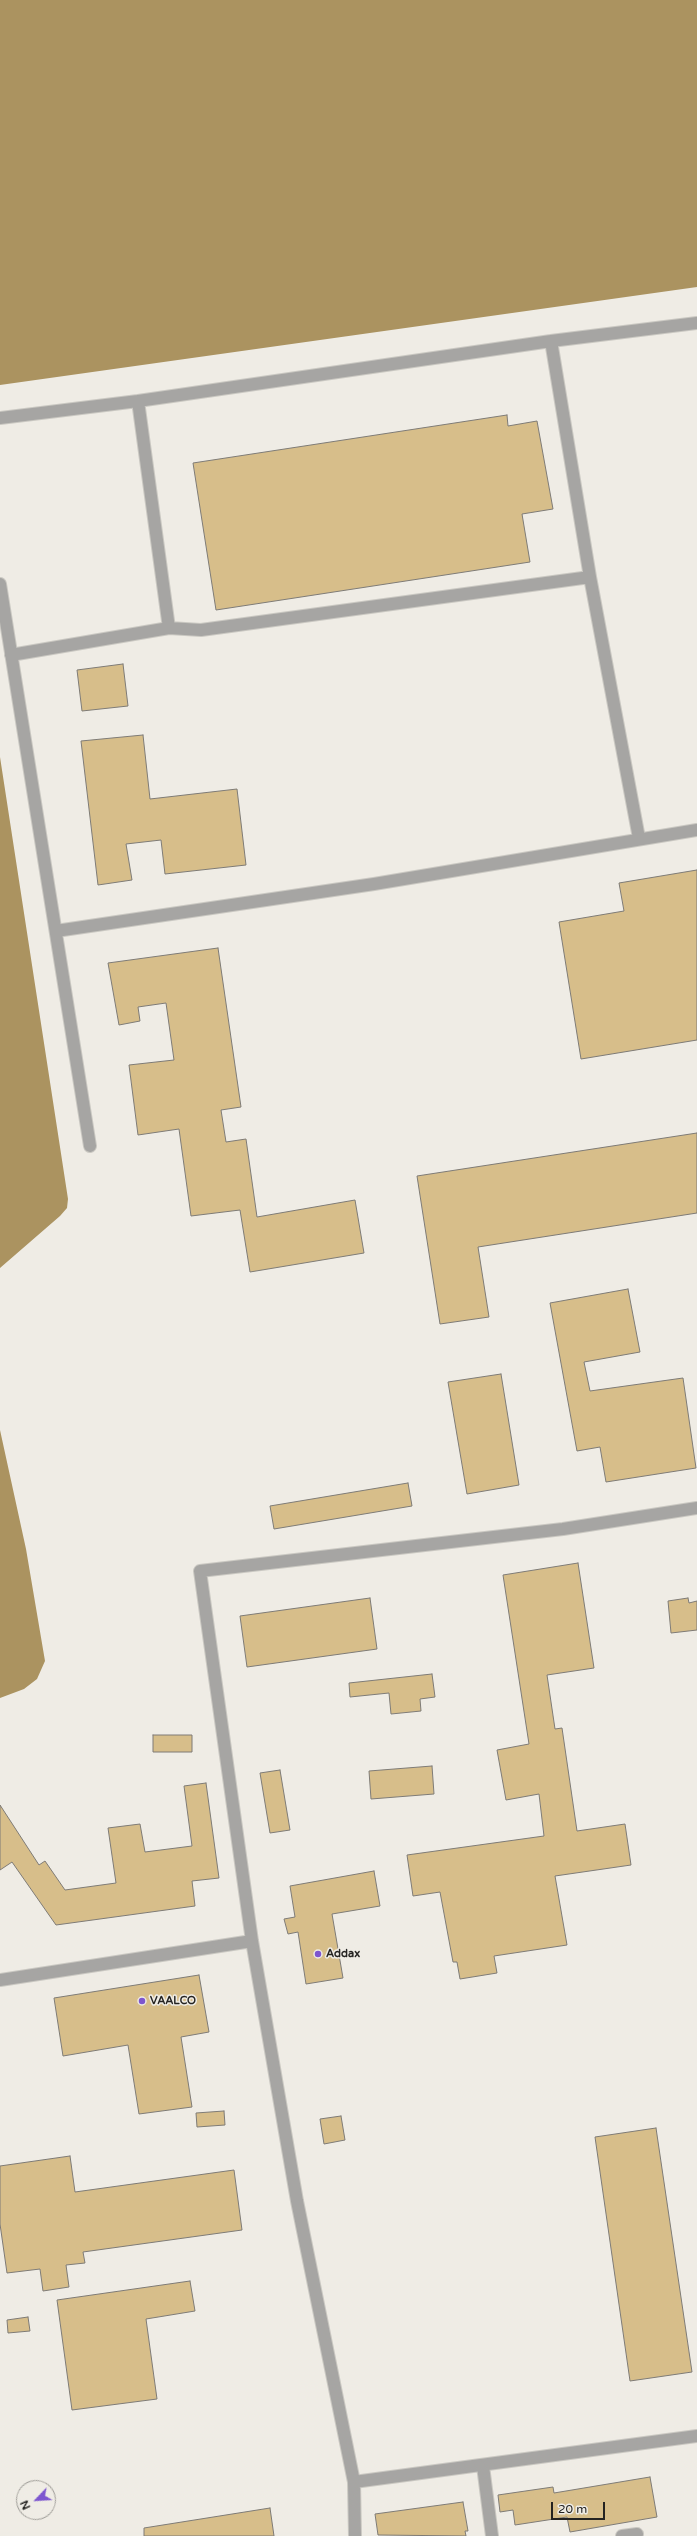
<!DOCTYPE html>
<style>
body{margin:0}
#map{position:relative;width:697px;height:2536px;overflow:hidden;background:#efece5;font-family:"Varela Round",sans-serif}
canvas{display:block}
.north{position:absolute;left:16px;top:2480px;width:40px;height:40px;box-sizing:border-box;background:#efece5;border:1px solid #9e9c97;border-radius:50%;rotate:245deg;font-size:11px;font-weight:700;line-height:16px;text-align:center;color:#242321}
.north::after{content:'';display:block;margin:auto;width:14px;height:18px;background:#7d56cf;clip-path:polygon(50% 0,100% 100%,50% 72%,0 100%)}
.scale{position:absolute;left:551px;top:2502px;width:54px;height:18px;box-sizing:border-box;border:2px solid #242321;border-top:0;padding-left:5px;font-size:12px;line-height:14px;white-space:nowrap;color:#242321;-webkit-text-stroke:3px #efece5;paint-order:stroke}
</style>
<div id="map">
<canvas width="697" height="2536"></canvas>
<div class="north">N</div>
<div class="scale">20 m</div>
</div>
<script>
const context = document.querySelector('canvas').getContext('2d');
context.lineJoin = 'round';
function fill(path, color) { context.fillStyle = color; context.fill(path, 'evenodd'); }
const poly = rows => new Path2D(rows.map(r => 'M' + r).join(''));
function stroke(path, color, width, dash) { context.strokeStyle = color; context.lineWidth = width; context.lineCap = dash ? 'butt' : 'round'; context.setLineDash(dash || []); context.stroke(path); }
function drawText(font, color, halo, rows, align = 'center') {
  context.font = font + ' "Varela Round",sans-serif'; context.lineWidth = 3; context.setLineDash([]); context.textBaseline = 'middle'; context.strokeStyle = halo; context.fillStyle = color; for (const [text, x, y, turn = 0] of rows) {
    context.save(); context.translate(x, y); context.rotate((+turn || 0) * Math.PI / 180); context.textAlign = isNaN(turn) ? turn : align; if (halo) context.strokeText(text, 0, 0); context.fillText(text, 0, 0); context.restore();
  }
}
const water = poly([
 [0,0,697,0,697,287,0,385],
 [0,757,68,1199,67,1208,60,1216,0,1268],
 [0,1430,26,1549,45,1661,37,1679,24,1689,0,1698]
]);
const building = poly([
 [507,415,508,426,537,421,553,509,522,514,530,562,216,610,193,463,507,415],
 [123,664,128,706,82,711,77,670,123,664],
 [143,735,150,799,237,789,246,865,165,874,161,840,126,844,132,880,98,885,81,741,143,735],
 [697,870,697,1040,581,1059,559,922,624,911,619,883,697,870],
 [218,948,241,1107,221,1110,226,1142,246,1139,257,1217,355,1200,364,1253,250,1272,240,1210,191,1216,179,1129,138,1135,129,1065,174,1060,166,1003,138,1007,140,1021,119,1025,108,963,218,948],
 [697,1133,697,1213,478,1247,489,1317,440,1324,417,1176,697,1133],
 [628,1289,640,1352,584,1362,590,1391,683,1378,696,1468,606,1482,600,1447,577,1451,550,1303,628,1289],
 [501,1374,519,1485,467,1494,448,1382,501,1374],
 [408,1483,412,1506,274,1529,270,1506,408,1483],
 [578,1563,594,1668,547,1675,555,1729,562,1728,577,1831,625,1824,631,1865,555,1876,567,1945,494,1956,497,1973,460,1979,457,1962,453,1962,440,1892,413,1896,407,1855,544,1836,539,1794,506,1800,497,1750,529,1744,503,1575,578,1563],
 [370,1598,377,1649,247,1667,240,1616,370,1598],
 [688,1598,689,1603,697,1601,697,1630,671,1633,668,1601,688,1598],
 [432,1674,435,1697,420,1699,421,1711,391,1714,389,1693,350,1697,349,1683,432,1674],
 [153,1735,192,1735,192,1752,153,1752,153,1735],
 [432,1766,434,1794,371,1799,369,1771,432,1766],
 [280,1770,290,1830,270,1833,260,1773,280,1770],
 [206,1783,219,1878,192,1881,195,1906,56,1925,12,1862,0,1870,0,1805,39,1865,45,1861,65,1890,116,1883,108,1828,140,1824,145,1852,192,1846,184,1786,206,1783],
 [374,1871,380,1906,332,1914,343,1978,306,1984,298,1932,288,1934,284,1919,295,1917,290,1886,374,1871],
 [199,1975,209,2032,181,2037,192,2107,139,2114,128,2045,63,2056,54,1998,199,1975],
 [224,2111,225,2125,197,2127,196,2113,224,2111],
 [341,2116,345,2140,324,2144,320,2119,341,2116],
 [656,2128,692,2372,630,2381,595,2137,656,2128],
 [70,2156,75,2192,234,2170,242,2230,83,2252,85,2263,66,2265,69,2287,43,2291,40,2269,7,2273,0,2224,0,2166,70,2156],
 [190,2281,195,2311,146,2319,157,2399,72,2410,57,2300,190,2281],
 [28,2317,30,2331,8,2333,7,2320,28,2317],
 [650,2477,657,2517,570,2532,567,2517,515,2525,513,2510,500,2512,498,2495,553,2487,554,2493,650,2477],
 [463,2502,468,2531,465,2531,466,2536,378,2535,375,2514,463,2502],
 [270,2508,274,2536,144,2536,144,2528,270,2508]
]);
const minor = poly([
 [551,341,590,577,639,838],
 [138,401,169,628],
 [0,418,138,401,551,341,697,323],
 [0,584,90,1146],
 [11,655,169,628,201,630,590,577],
 [56,931,374,884,697,830],
 [697,1508,563,1529,200,1571,252,1941,297,2201,354,2482,697,2436],
 [0,1980,252,1941],
 [483,2466,492,2536],
 [354,2482,355,2536],
 [622,2536,637,2534]
]);
const markers = [
 [318,1954,4,"#7d56cf"],
 [142,2001,4,"#7d56cf"]
];
const poiNames = [
 ["Addax",326,1954],
 ["VAALCO",150,2001]
];
fill(water, '#ab9360');
fill(building, '#d7be8a');
stroke(building, '#7e7b76', 1);
stroke(minor, '#cac8c2', 14);
stroke(minor, '#a6a5a3', 12);
for (const [x, y, r, color] of markers) { const dot = new Path2D(); dot.arc(x, y, r, 0, 2 * Math.PI); context.fillStyle = color; context.fill(dot); stroke(dot, '#efece5', 1.5); }
drawText('bold 11px', '#242321', '#efece5', poiNames, 'left');
</script>
